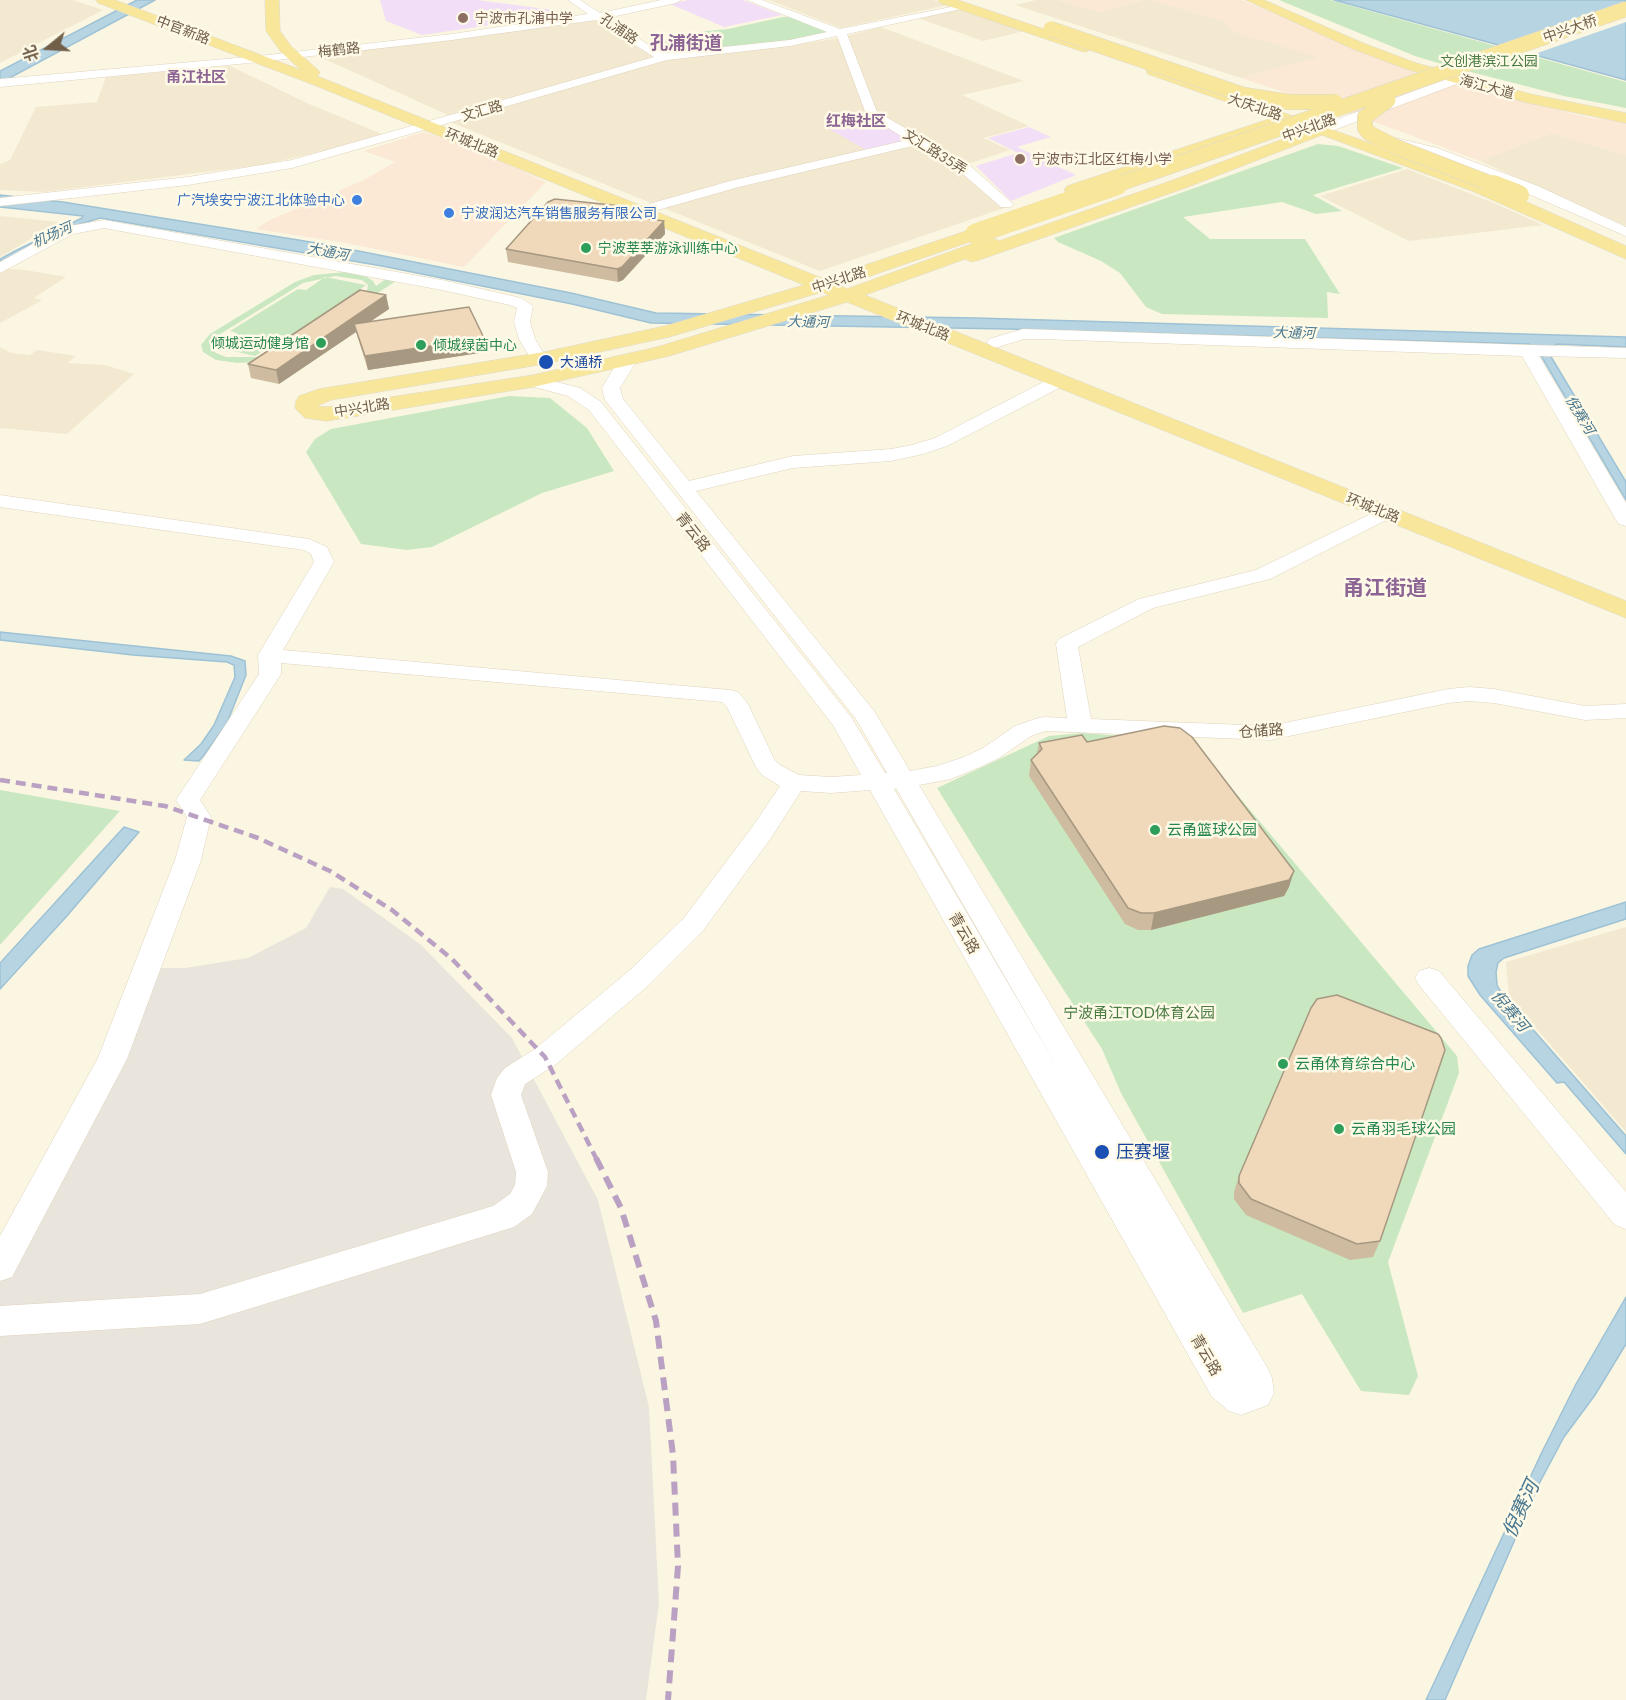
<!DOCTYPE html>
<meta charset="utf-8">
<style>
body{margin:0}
#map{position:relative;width:1626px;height:1700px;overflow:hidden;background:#fbf6e1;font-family:Lato,"Noto Sans SC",sans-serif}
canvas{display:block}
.north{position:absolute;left:18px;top:18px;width:60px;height:60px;-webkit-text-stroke:4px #fefae7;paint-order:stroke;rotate:252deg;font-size:16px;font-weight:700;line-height:24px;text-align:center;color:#715f49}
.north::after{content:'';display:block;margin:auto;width:21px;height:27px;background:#715f49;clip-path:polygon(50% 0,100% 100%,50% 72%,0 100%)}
</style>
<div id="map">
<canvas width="1626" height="1700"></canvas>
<div class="north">北</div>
</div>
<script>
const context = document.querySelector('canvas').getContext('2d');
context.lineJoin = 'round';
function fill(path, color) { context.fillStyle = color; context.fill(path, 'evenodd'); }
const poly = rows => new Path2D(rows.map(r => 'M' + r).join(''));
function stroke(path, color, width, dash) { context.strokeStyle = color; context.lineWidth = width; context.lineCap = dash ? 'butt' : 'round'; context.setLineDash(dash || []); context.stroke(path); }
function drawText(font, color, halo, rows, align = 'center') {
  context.font = font + ' Lato,"Noto Sans SC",sans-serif'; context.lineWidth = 5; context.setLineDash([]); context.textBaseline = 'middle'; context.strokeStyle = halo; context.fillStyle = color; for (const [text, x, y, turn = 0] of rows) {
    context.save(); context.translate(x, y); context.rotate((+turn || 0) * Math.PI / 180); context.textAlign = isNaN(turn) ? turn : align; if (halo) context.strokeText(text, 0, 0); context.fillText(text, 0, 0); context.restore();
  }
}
const residential = poly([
 [0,0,73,0,103,10,0,63],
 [769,0,933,0,948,5,841,28],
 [1036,0,1058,0,1099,12,1143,0,1151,0,1223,21,1235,32,1320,57,1241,78,1015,5],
 [961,7,1028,30,983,41,915,17],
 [595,20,657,57,450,116,318,56],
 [881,27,1024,81,962,95,1029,126,983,138,1010,150,968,164,1013,205,820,271,450,122,665,60,789,46,839,38],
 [230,66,309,104,382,134,329,150,262,165,44,192,0,190,0,164,10,160,36,107,97,102,106,77],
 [1551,133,1626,155,1626,226,1480,161],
 [1407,169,1494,203,1543,225,1409,241,1320,196],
 [0,216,59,222,0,257],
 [0,268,25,270,66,277,34,298,42,300,0,323],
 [0,347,11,353,30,355,37,350,76,356,67,363,105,365,134,374,67,434,0,428],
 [1626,927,1626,1132,1509,997,1506,962]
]);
const commercial = poly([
 [1058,0,1143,0,1099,12],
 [1151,0,1242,0,1401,67,1474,89,1591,118,1626,121,1626,155,1551,133,1480,161,1386,126,1241,78,1319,57,1234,32,1223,21],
 [424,132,467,146,546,182,464,267,346,243,256,229,270,220,364,180,395,162,364,151]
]);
const industrial = poly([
 [330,887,343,889,420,944,512,1038,598,1200,649,1407,659,1603,646,1700,0,1700,0,1281,155,968,185,968,248,958,306,928]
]);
const education = poly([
 [380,0,476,0,554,10,566,14,422,35,386,21],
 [688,0,743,0,782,15,724,27,670,4],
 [875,118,912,141,868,151,829,129],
 [1029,127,1051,137,1017,147,1076,175,1011,201,976,166,1018,153,988,138]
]);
const green = poly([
 [1279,0,1330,0,1626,82,1626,108,1564,96,1448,66,1415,56],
 [783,17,791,17,829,32,798,39,682,53,664,53,651,44,707,31,728,29],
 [1318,144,1338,146,1403,168,1313,195,1342,211,1316,214,1282,202,1183,217,1210,239,1305,239,1340,294,1327,292,1328,318,1162,314,1146,307,1120,273,1101,261,1058,242,1054,238],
 [345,272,367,277,373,281,376,286,386,279,396,281,265,367,255,362,237,363,216,360,203,352,201,345,210,334,295,282,314,275],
 [335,276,362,280,368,285,367,291,259,357,226,357,216,353,211,348,212,343,217,336,303,283],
 [325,277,366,285,288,344,277,342,255,356,216,347,237,333,230,331,298,289,306,290],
 [509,396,550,398,587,428,614,471,542,493,432,547,407,550,361,544,306,452,315,439,331,429],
 [1083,733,1192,741,1457,1056,1459,1073,1388,1262,1418,1376,1409,1395,1361,1391,1302,1294,1243,1313,1121,1093,1102,1049,1030,938,937,788,1049,736],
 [0,790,120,811,0,945]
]);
const water = poly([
 [137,0,155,0,0,83,0,71,137,0],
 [1334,0,1626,0,1626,80,1400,18,1334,0],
 [0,195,63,202,323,244,571,293,656,313,976,318,1626,337,1626,347,1556,344,1550,355,1626,482,1626,500,1537,349,1529,344,1008,329,651,323,572,304,382,266,100,218,61,230,0,262,0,259,15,251,82,218,83,216,0,207,0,195],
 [0,632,231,656,245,661,246,675,227,723,204,755,199,761,184,760,201,744,214,725,235,677,234,665,227,662,133,655,0,640,0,632],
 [124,827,139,832,66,917,0,989,0,963,124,827],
 [1626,902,1626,919,1504,958,1498,963,1496,972,1497,985,1502,994,1626,1136,1626,1154,1564,1082,1557,1083,1480,995,1468,976,1468,966,1472,955,1479,949,1626,902],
 [1626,1297,1626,1344,1595,1395,1564,1437,1540,1482,1445,1700,1426,1700,1541,1454,1576,1384,1626,1297]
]);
const pier = poly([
 [1626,3,1626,22,1529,56,1497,48]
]);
const minor = poly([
 [568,0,580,0,600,13,661,0,681,0,676,3,607,18,658,51,667,53,790,40,827,32,747,0,762,0,840,29,966,4,966,8,847,34,877,112,967,163,1013,204,1011,207,1001,207,957,169,917,145,739,187,654,211,649,210,647,207,649,204,730,181,907,140,866,114,837,36,790,46,667,60,292,168,188,185,0,206,0,198,188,177,292,160,654,57,596,20,452,40,259,62,0,87,0,79,259,56,452,34,588,14,568,0],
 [1466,72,1472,76,1470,79,1326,133,1321,134,1315,130,1316,127,1466,72],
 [1387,136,1437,148,1538,186,1626,227,1626,236,1473,170,1427,154,1382,143,1380,140,1382,137,1387,136],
 [104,220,442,280,521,298,533,306,530,322,535,339,547,359,545,363,539,364,533,363,531,359,519,339,514,322,517,308,510,305,442,290,104,228,73,234,0,273,0,262,64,227,104,220],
 [1023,329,1626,348,1626,358,1539,356,1626,503,1626,526,1619,524,1616,520,1522,356,1041,339,1024,339,995,348,987,343,989,339,1023,329],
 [629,355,635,356,637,360,620,388,623,399,689,481,793,456,891,449,912,445,935,438,1053,377,1065,377,1068,381,1065,385,947,446,923,454,891,461,793,468,696,491,874,711,910,771,937,766,964,757,983,748,1015,726,1035,719,1043,717,1067,718,1056,644,1059,639,1139,599,1256,570,1385,507,1392,509,1395,513,1392,517,1270,579,1153,608,1078,647,1091,719,1270,726,1448,689,1469,687,1494,689,1585,706,1626,704,1626,718,1585,720,1494,703,1469,701,1448,703,1270,740,1045,731,1031,736,999,758,980,767,951,779,919,785,1267,1367,1272,1378,1274,1393,1268,1405,1241,1415,1229,1411,1212,1397,870,790,831,793,801,791,771,838,702,932,650,984,555,1065,525,1084,521,1095,548,1172,547,1186,532,1214,514,1227,200,1324,0,1336,0,1306,200,1294,493,1206,510,1194,515,1185,516,1172,491,1095,497,1078,505,1068,535,1049,630,970,684,918,753,826,780,786,762,775,756,767,727,707,722,702,281,663,281,674,200,800,211,817,201,860,127,1059,12,1277,0,1281,0,1236,98,1058,175,860,187,817,176,800,259,674,258,655,314,562,311,554,304,550,0,507,0,495,309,539,327,547,334,562,283,650,730,690,738,692,748,704,774,759,780,765,799,775,831,777,861,775,833,725,589,410,568,396,527,385,524,381,527,377,533,376,580,388,601,402,851,717,885,773,887,773,856,719,605,400,602,388,615,366,623,356,629,355],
 [896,788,1060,1072,894,789,896,788],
 [1429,968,1439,971,1626,1192,1626,1229,1615,1225,1419,985,1415,978,1419,971,1429,968]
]);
const major = poly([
 [96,0,115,0,301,70,281,52,266,31,265,0,279,0,280,31,291,46,318,70,320,73,317,76,824,279,969,230,981,230,984,234,981,238,841,286,847,289,985,239,991,237,999,241,1176,179,1307,130,1287,123,1079,194,1067,194,1064,190,1067,186,1272,118,1148,74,1146,71,1148,68,1153,67,1484,183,1626,246,1626,259,1472,191,1322,135,1188,187,979,260,972,262,965,259,865,295,1626,601,1626,618,847,302,669,356,533,387,327,421,305,418,295,408,296,401,299,396,319,389,544,352,665,326,804,285,314,85,98,3,96,0],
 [822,292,829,295,657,347,533,375,327,407,317,406,331,400,544,364,669,337,822,292],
 [938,0,958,0,1091,45,1093,48,1086,52,1081,51,940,3,938,0],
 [1246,0,1264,0,1363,43,1416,63,1530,94,1626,113,1626,123,1528,103,1406,69,1353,49,1246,0]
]);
const railFar1 = poly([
 [0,780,165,806,258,838,330,871,392,910,452,959,545,1057,597,1160]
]);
const rail = poly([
 [596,1158,621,1208,656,1321,673,1455,678,1566,668,1700]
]);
const majorBridgeFar1 = poly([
 [1051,29,1244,95,1289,102,1335,102],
 [1388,100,1365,117,1365,128,1369,133,1394,146,1497,186],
 [1113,186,1626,9]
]);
const majorBridge = poly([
 [1493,185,1519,195],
 [975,234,1117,185]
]);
const wall = poly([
 [621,215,664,221,665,234,623,280,618,282,508,262,506,249],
 [386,295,389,309,370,322,484,338,486,352,368,370,356,332,279,384,251,378,248,364],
 [1087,742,1289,887,1284,896,1151,930,1138,930,1125,924,1029,776,1031,760,1037,753,1039,743],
 [1239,1176,1380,1241,1373,1257,1350,1260,1246,1215,1234,1199,1234,1192]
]);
const shadedWall = poly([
 [664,221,665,234,623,280,618,282,617,269],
 [386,295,389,309,356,331,354,324,356,332,279,384,276,370],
 [484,338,486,352,368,370,365,356],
 [1294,871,1289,887,1284,896,1151,930,1154,913]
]);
const building = poly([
 [555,199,621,206,621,215,664,221,622,267,617,269,506,249,548,202,555,199],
 [360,290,386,295,276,370,248,364,360,290],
 [469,307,484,338,365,356,354,324,469,307],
 [1164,726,1180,728,1192,737,1294,871,1289,880,1154,913,1141,913,1128,908,1031,760,1042,749,1039,743,1082,735,1087,742,1164,726],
 [1337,995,1438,1034,1441,1038,1445,1050,1380,1241,1357,1244,1251,1199,1239,1183,1239,1176,1311,1008,1317,999,1337,995]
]);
const markers = [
 [463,18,6,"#8d6e63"],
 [1020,159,6,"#8d6e63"],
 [357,200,6,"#3f7fe0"],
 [449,213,6,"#3f7fe0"],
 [586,248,6,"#2e9e5b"],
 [321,343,6,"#2e9e5b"],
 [421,345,6,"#2e9e5b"],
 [546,362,8,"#1a4fb4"],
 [1155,830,6,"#2e9e5b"],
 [1283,1064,6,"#2e9e5b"],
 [1339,1129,6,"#2e9e5b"],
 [1102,1152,8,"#1a4fb4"]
];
const farEducationnames = [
 ["宁波市孔浦中学",475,18],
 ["宁波市江北区红梅小学",1032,159]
];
const farStreetnames = [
 ["孔浦路",619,29,34],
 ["中兴大桥",1570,29,-19],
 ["中官新路",183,30,21],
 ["梅鹤路",339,50,-6],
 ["海江大道",1487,87,15],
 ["大庆北路",1255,107,19],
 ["文汇路",482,111,-16],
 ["中兴北路",1309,128,-20],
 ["环城北路",472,143,22],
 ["文汇路35弄",935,152,32],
 ["中兴北路",839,280,-18],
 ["环城北路",923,326,22],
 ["中兴北路",362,408,-9],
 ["环城北路",1373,508,22]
];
const farParknames = [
 ["文创港滨江公园",1489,61]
];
const farShopnames = [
 ["广汽埃安宁波江北体验中心",345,200],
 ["宁波润达汽车销售服务有限公司",461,213,"left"]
];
const farWaternames = [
 ["机场河",52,235,-24],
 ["大通河",328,252,10],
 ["大通河",808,322,1],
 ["大通河",1294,333,1],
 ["倪赛河",1580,415,59]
];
const farLeisurenames = [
 ["宁波莘莘游泳训练中心",598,248],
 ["倾城运动健身馆",309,343,"right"],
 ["倾城绿茵中心",433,345]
];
const farTransitnames = [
 ["大通桥",560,362]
];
const farQuarternames = [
 ["甬江社区",196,77],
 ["红梅社区",856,121]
];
const streetNames = [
 ["青云路",693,532,52],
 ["仓储路",1261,731,-4],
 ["青云路",964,933,60],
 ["青云路",1206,1355,60]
];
const leisureNames = [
 ["云甬篮球公园",1167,830],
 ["云甬体育综合中心",1295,1064],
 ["云甬羽毛球公园",1351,1129]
];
const parkNames = [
 ["宁波甬江TOD体育公园",1139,1013]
];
const waterNames = [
 ["倪赛河",1510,1011,50]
];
const farDistrictnames = [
 ["孔浦街道",686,43]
];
const nearTransitnames = [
 ["压赛堰",1116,1152]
];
const nearWaternames = [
 ["倪赛河",1521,1509,-65]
];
const districtNames = [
 ["甬江街道",1385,588]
];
fill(residential, '#f2e9d0');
fill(commercial, '#fbe8d5');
fill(industrial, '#eae5dc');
fill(education, '#f3def7');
fill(green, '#c9e8c1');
fill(water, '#b7d4e3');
stroke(water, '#9ec2d5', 1.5);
fill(pier, '#fbf6e1');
stroke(minor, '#dfd3be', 1);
stroke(major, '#ddd9d3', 1);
fill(minor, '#fff');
fill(major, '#f8e79b');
stroke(railFar1, '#baa1c3', 4.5, [10, 6]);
stroke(rail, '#baa1c3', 6, [13, 8]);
stroke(majorBridgeFar1, '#ddd9d3', 16, []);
stroke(majorBridge, '#ddd9d3', 20, []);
stroke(majorBridgeFar1, '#f8e79b', 15);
stroke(majorBridge, '#f8e79b', 20);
fill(wall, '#cebba0');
fill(shadedWall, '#a79882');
fill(building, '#efd9ba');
stroke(building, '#a79882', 1.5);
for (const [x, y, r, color] of markers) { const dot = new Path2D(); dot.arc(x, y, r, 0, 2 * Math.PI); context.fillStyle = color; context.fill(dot); stroke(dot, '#fefae7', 2); }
drawText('14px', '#785e54', '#fefae7', farEducationnames, 'left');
drawText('14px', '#715f49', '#fefae7', farStreetnames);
drawText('14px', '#4a7c44', '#fefae7', farParknames);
drawText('14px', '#366cbe', '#fefae7', farShopnames, 'right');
drawText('italic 14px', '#4a7891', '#fefae7', farWaternames);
drawText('14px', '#27864d', '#fefae7', farLeisurenames, 'left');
drawText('14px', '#164399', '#fefae7', farTransitnames, 'left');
drawText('bold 15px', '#8d6594', '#fefae7', farQuarternames);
drawText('15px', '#715f49', '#fefae7', streetNames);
drawText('15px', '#27864d', '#fefae7', leisureNames, 'left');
drawText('15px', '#4a7c44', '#fefae7', parkNames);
drawText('italic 16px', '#4a7891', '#fefae7', waterNames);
drawText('bold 18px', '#8d6594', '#fefae7', farDistrictnames);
drawText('18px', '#164399', '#fefae7', nearTransitnames, 'left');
drawText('italic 20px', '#4a7891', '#fefae7', nearWaternames);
drawText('bold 21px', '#8d6594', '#fefae7', districtNames);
</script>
